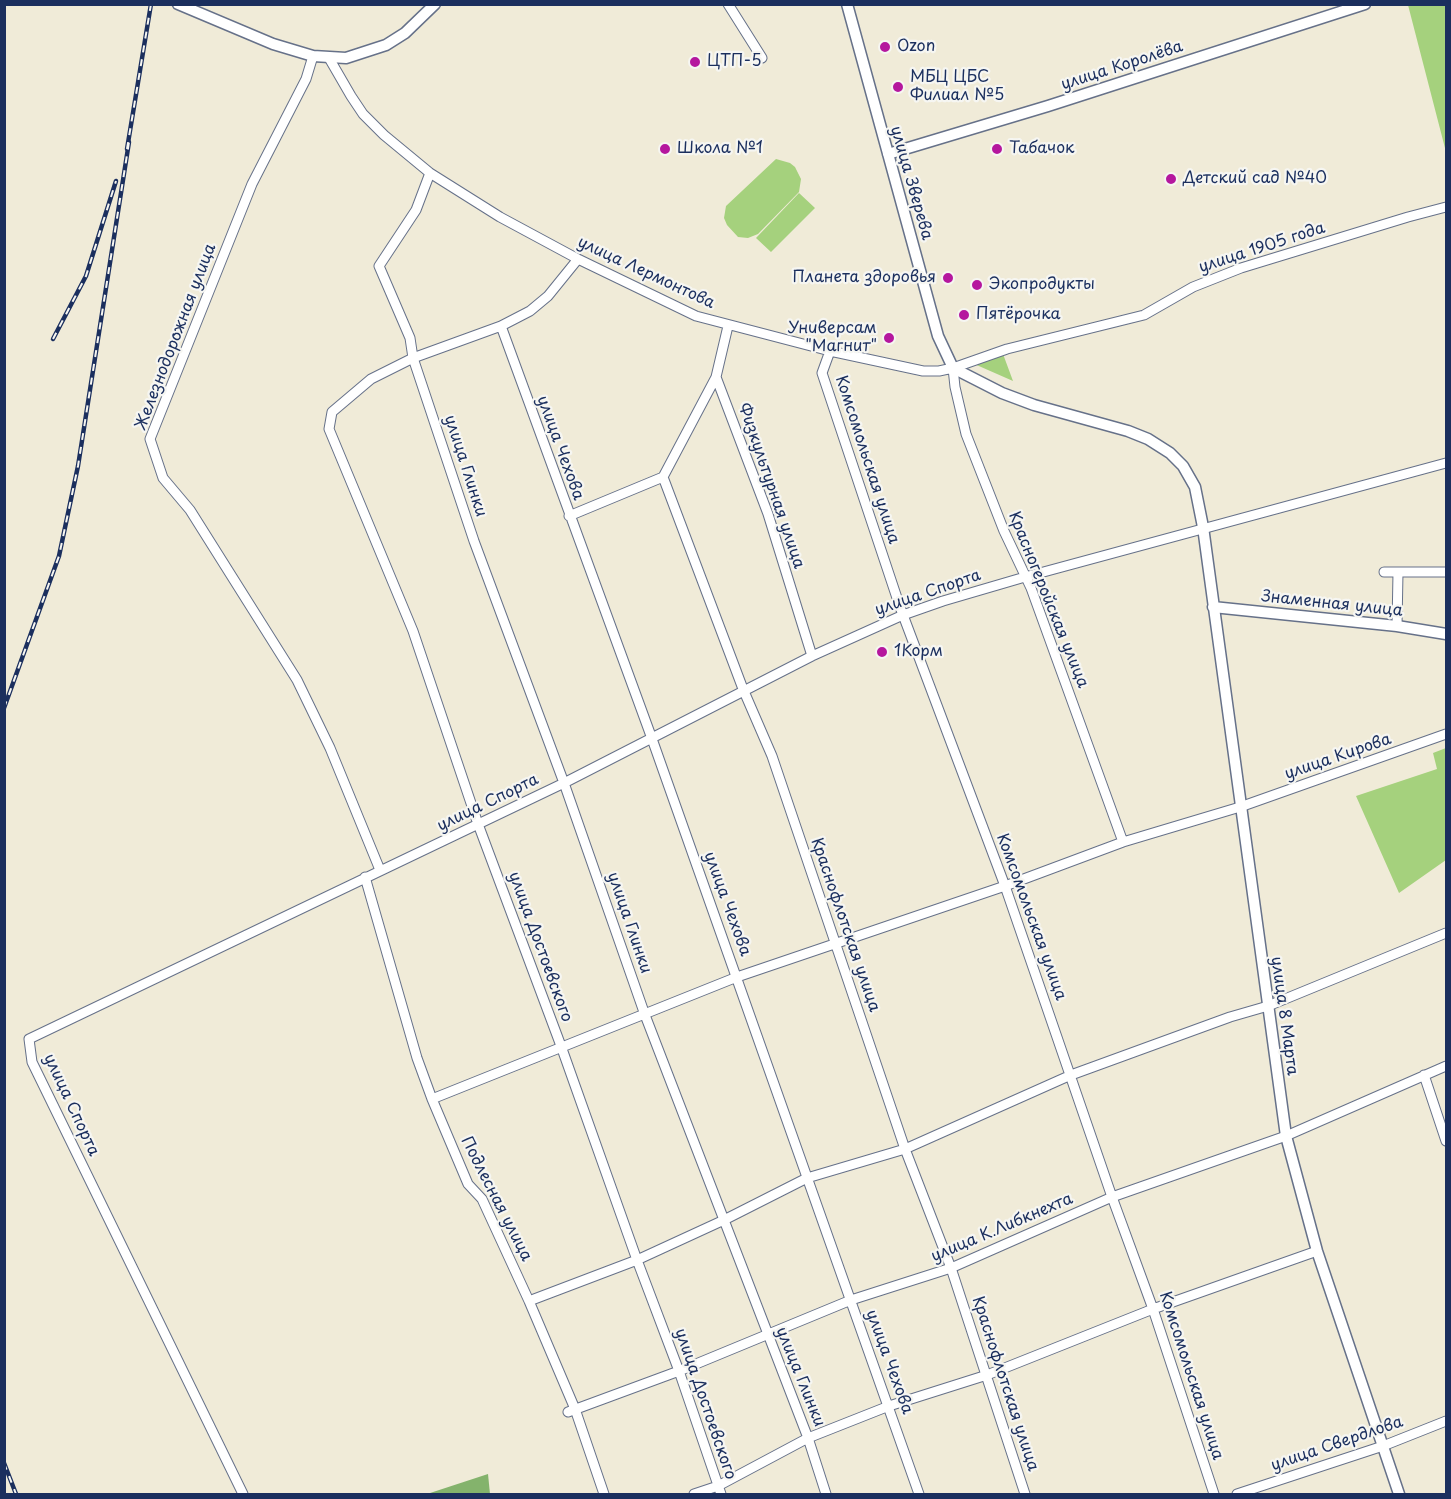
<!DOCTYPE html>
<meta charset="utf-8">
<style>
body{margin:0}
#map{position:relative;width:1451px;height:1499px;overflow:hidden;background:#f0ebd8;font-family:"Playpen Sans",sans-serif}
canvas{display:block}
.frame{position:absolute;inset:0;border:6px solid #1b2f5e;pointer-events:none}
</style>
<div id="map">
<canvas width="1451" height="1499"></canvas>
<div class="frame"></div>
</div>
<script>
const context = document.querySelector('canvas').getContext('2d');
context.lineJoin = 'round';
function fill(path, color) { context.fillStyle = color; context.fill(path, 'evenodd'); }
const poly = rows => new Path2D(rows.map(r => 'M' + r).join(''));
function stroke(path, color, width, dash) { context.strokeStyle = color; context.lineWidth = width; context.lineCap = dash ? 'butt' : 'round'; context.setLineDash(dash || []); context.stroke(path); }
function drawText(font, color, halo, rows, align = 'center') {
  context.font = font + ' "Playpen Sans",sans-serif'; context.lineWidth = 4.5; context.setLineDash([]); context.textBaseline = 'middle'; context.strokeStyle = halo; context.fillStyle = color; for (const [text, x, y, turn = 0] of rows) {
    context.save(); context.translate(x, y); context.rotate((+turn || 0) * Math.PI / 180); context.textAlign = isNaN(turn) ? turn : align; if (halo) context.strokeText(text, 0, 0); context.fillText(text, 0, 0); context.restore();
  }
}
const green = poly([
 [1408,5,1446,5,1446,152],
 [776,159,790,163,795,167,801,179,799,192,758,234,748,238,738,237,727,225,724,218,726,206],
 [799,193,815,208,771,252,756,238],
 [1003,354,1013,381,972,363],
 [1446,748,1446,860,1399,893,1356,796,1437,769,1433,753]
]);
const forest = poly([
 [488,1474,490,1494,427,1494]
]);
const minor = poly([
 [728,4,762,58],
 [313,56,306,79,252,184,150,439,163,478,190,510,297,680,330,748,380,870],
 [329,58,351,96,363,114,384,135,430,173,500,217,578,259,696,316,830,351,923,371,939,371,953,368,1007,349,1144,315,1193,287,1241,268,1408,217,1446,207],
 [430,173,416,210,379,266,410,338,413,358,474,541,564,783,645,1015,808,1438,826,1494],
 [578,259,548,296,530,311,501,326,413,358,371,379,332,412,329,429,413,631,478,824,561,1046,637,1260,679,1371,721,1494],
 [501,326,651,736,919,1494],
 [728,326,716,377,768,514,812,656],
 [830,351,822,373,900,607,1005,886,1112,1197,1153,1309,1214,1494],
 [953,368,955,387,966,434,1004,531,1031,588,1123,842],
 [716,377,663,477,743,689,772,756,905,1149,951,1268,1025,1494],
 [569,516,663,477],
 [1384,572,1446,572],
 [1397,626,1398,573],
 [365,877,417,1058,432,1099,468,1184,482,1199,529,1301,575,1409,604,1494],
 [1424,1075,1446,1141],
 [432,1099,737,977,1005,886,1123,842,1240,807,1446,734],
 [529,1301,637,1260,724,1220,807,1178,905,1149,1071,1075,1230,1017,1268,1006,1446,933],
 [568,1412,679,1371,851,1300,951,1268,1112,1197,1286,1136,1446,1066],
 [243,1494,32,1062,29,1039,564,783,812,656,903,615,943,601,1025,577,1446,463],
 [694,1494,718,1486,808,1438,889,1406,987,1375,1153,1309,1317,1251],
 [1237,1494,1383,1446,1446,1421]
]);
const major = poly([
 [178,4,273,44,313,56,346,58,386,45,405,33,435,4],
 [847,4,938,336,953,368,1002,393,1034,405,1128,431,1148,439,1170,453,1183,466,1195,487,1203,527,1286,1136,1317,1251,1399,1494],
 [888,154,1048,106,1365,4],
 [1213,607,1397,626,1446,634]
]);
const rail = poly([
 [127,149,151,4],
 [53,339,86,276,116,181],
 [4,708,59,556,78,466,129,142],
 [4,1463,16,1494]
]);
const markers = [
 [885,47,6,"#b5179e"],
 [695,62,6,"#b5179e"],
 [898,87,6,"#b5179e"],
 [665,149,6,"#b5179e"],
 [997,149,6,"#b5179e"],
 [1171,179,6,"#b5179e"],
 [948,278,6,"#b5179e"],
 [977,285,6,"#b5179e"],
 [964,315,6,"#b5179e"],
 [889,338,6,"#b5179e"],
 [882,652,6,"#b5179e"]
];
const poiNames = [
 ["Ozon",897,47],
 ["ЦТП-5",707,62],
 ["МБЦ ЦБС",910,78],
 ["Филиал №5",910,96],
 ["Школа №1",677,149],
 ["Табачок",1009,149],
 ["Детский сад №40",1183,179],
 ["Планета здоровья",936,278,"right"],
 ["Экопродукты",989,285],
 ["Пятёрочка",976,315],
 ["Универсам",877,329,"right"],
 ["\"Магнит\"",877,347,"right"],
 ["1Корм",894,652]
];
const streetNames = [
 ["улица Королёва",1122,66,-18],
 ["улица Зверева",911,183,74],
 ["улица 1905 года",1262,248,-18],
 ["улица Лермонтова",646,273,25],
 ["Железнодорожная улица",176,337,-69],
 ["улица Чехова",560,448,70],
 ["Комсомольская улица",867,460,72],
 ["улица Глинки",465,466,72],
 ["Физкультурная улица",771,486,71],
 ["улица Спорта",928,593,-19],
 ["Красногеройская улица",1048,600,68],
 ["Знаменная улица",1332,604,6],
 ["улица Кирова",1338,757,-19],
 ["улица Спорта",488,803,-26],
 ["улица Чехова",727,904,70],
 ["Комсомольская улица",1031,917,70],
 ["улица Глинки",629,923,71],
 ["Краснофлотская улица",845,925,71],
 ["улица Достоевского",540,947,70],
 ["улица 8 Марта",1284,1016,82],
 ["улица Спорта",71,1105,65],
 ["Подлесная улица",496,1199,63],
 ["улица К.Либкнехта",1002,1228,-23],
 ["улица Чехова",889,1362,70],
 ["Комсомольская улица",1191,1376,72],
 ["улица Глинки",800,1377,68],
 ["Краснофлотская улица",1005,1384,72],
 ["улица Достоевского",705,1404,71],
 ["улица Свердлова",1337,1444,-19]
];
fill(green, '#a5d17d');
fill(forest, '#84b36c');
stroke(minor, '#667189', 11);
stroke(major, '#667189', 13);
stroke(minor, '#fff', 9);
stroke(major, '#fff', 10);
stroke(rail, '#1b2f5e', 4.5);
stroke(rail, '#f6f6f2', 2, [7]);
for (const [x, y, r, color] of markers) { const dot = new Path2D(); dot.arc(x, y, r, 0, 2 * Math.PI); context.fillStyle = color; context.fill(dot); stroke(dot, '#f6f6f2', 2); }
drawText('16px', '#1b2f5e', '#f6f6f2', poiNames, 'left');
drawText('16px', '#1b2f5e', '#f6f6f2', streetNames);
</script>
